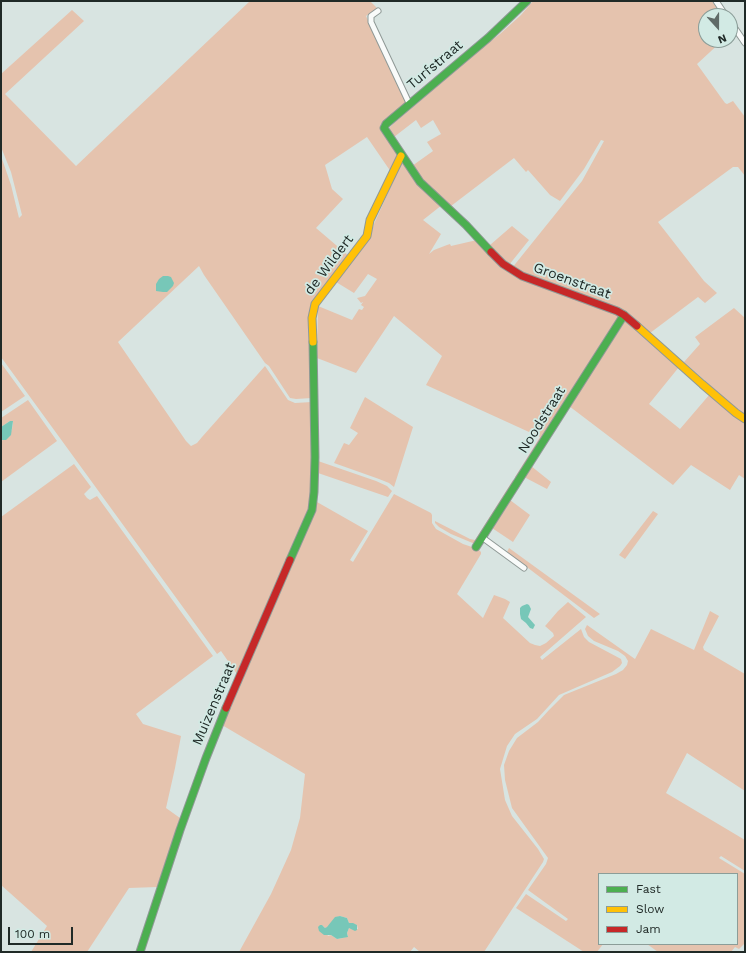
<!DOCTYPE html>
<style>
body{margin:0}
#map{position:relative;width:746px;height:953px;overflow:hidden;background:#d8e4e1;font-family:"Work Sans",sans-serif}
canvas{display:block}
.frame{position:absolute;inset:0;border:2px solid #202a27;pointer-events:none}
.legend{position:absolute;left:598px;top:873px;width:140px;height:72px;box-sizing:border-box;background:#d2eae4;border:1px solid #8b9d98;margin:0;padding:5px 7px;list-style:none;font-size:12px;color:#202a27}
.legend li{display:flex;align-items:center;gap:8px;height:20px}
.legend b{width:20px;border:1px solid #8b9d98}
.north{position:absolute;left:698px;top:8px;width:40px;height:40px;box-sizing:border-box;background:#d2eae4;border:1px solid #8b9d98;border-radius:50%;rotate:159deg;font-size:11px;font-weight:700;line-height:16px;text-align:center;color:#202a27}
.north::after{content:'';display:block;margin:auto;width:14px;height:18px;background:#606b68;clip-path:polygon(50% 0,100% 100%,50% 72%,0 100%)}
.scale{position:absolute;left:8px;top:927px;width:65px;height:18px;box-sizing:border-box;border:2px solid #202a27;border-top:0;padding-left:5px;font-size:12px;line-height:14px;white-space:nowrap;color:#202a27;-webkit-text-stroke:3px #d2eae4;paint-order:stroke}
</style>
<div id="map">
<canvas width="746" height="953"></canvas>
<div class="frame"></div>
<ul class="legend">
<li><b style="height:5px;background:#4caf50"></b>Fast</li>
<li><b style="height:5px;background:#ffc107"></b>Slow</li>
<li><b style="height:5px;background:#c62828"></b>Jam</li>
</ul>
<div class="north">N</div>
<div class="scale">100 m</div>
</div>
<script>
const context = document.querySelector('canvas').getContext('2d');
context.lineJoin = 'round';
function fill(path, color) { context.fillStyle = color; context.fill(path, 'evenodd'); }
const poly = rows => new Path2D(rows.map(r => 'M' + r).join(''));
function stroke(path, color, width, dash) { context.strokeStyle = color; context.lineWidth = width; context.lineCap = dash ? 'butt' : 'round'; context.setLineDash(dash || []); context.stroke(path); }
function drawText(font, color, halo, rows, align = 'center') {
  context.font = font + ' "Work Sans",sans-serif'; context.lineWidth = 3.5; context.setLineDash([]); context.textBaseline = 'middle'; context.strokeStyle = halo; context.fillStyle = color; for (const [text, x, y, turn = 0] of rows) {
    context.save(); context.translate(x, y); context.rotate((+turn || 0) * Math.PI / 180); context.textAlign = isNaN(turn) ? turn : align; if (halo) context.strokeText(text, 0, 0); context.fillText(text, 0, 0); context.restore();
  }
}
const green = poly([
 [250,1,370,1,377,8,366,16,406,103,380,125,384,135,399,155,391,172,367,137,325,165,332,189,343,199,316,228,350,257,314,302,312,398,296,399,290,398,269,366,265,363,204,275,199,266,118,342,186,441,191,446,197,443,202,437,265,366,288,400,295,403,312,402,312,494,308,511,237,674,221,651,217,654,1,357,1,156,11,185,19,218,22,215,11,172,1,147,1,74,72,10,84,21,5,94,76,166],
 [533,1,712,1,722,16,706,16,706,40,723,40,697,64,725,103,727,104,733,101,745,117,745,176,738,167,733,167,658,222,704,281,717,293,705,303,698,297,650,333,628,314,609,304,512,268,582,181,604,141,601,140,584,169,560,201,550,195,528,170,526,172,514,158,451,206,428,186,412,166,433,151,427,142,441,134,433,120,421,128,416,120,394,137,390,132,390,127,393,124,482,48,500,34,521,15],
 [403,163,442,205,423,220,441,234,429,254,434,250,447,245,450,244,451,246,477,240,499,264,612,311,621,317,519,479,515,477,540,437,426,385,442,356,394,316,356,373,317,358,318,306,352,320,359,309,362,310,364,307,361,305,363,302,361,303,357,298,365,296,377,279,368,274,354,293,336,282,369,240,374,224,401,164],
 [512,226,529,240,509,265,490,245],
 [734,308,745,318,745,415,732,405,684,362,700,344,695,337],
 [626,320,679,367,649,404,680,429,710,394,745,422,745,479,739,475,730,490,691,465,673,485,569,406],
 [1,363,25,396,1,412],
 [365,397,413,427,394,487,389,483,379,479,334,463,344,443,349,445,358,433,350,428],
 [28,400,57,441,1,482,1,441,9,437,12,429,13,423,12,421,10,421,1,427,1,418],
 [318,461,376,481,387,486,392,491,388,497,318,473],
 [74,464,91,487,84,494,87,498,90,500,97,496,213,656,136,714,143,724,181,736,175,768,166,808,180,818,157,887,129,888,87,952,31,952,47,926,1,885,1,517],
 [531,466,551,482,547,489,524,477],
 [513,480,517,482,475,544,451,534,439,527,435,523,435,521,470,539,475,540],
 [394,494,431,513,432,515,432,523,436,529,463,544,478,549,481,552,481,554,457,594,483,618,494,595,505,599,510,602,503,618,530,643,535,645,540,646,546,643,554,636,553,633,545,626,546,625,558,611,568,602,586,617,540,657,542,660,581,629,584,637,589,642,621,659,622,663,620,666,612,672,559,695,537,719,515,734,507,746,500,769,505,800,512,816,538,849,544,859,543,862,484,952,420,952,414,947,410,952,239,952,271,894,291,850,300,818,305,774,222,725,294,561,317,502,368,531,350,560,353,562],
 [340,916,347,918,349,923,357,925,358,929,349,928,347,933,348,936,343,938,337,939,331,935,328,936,322,925,325,928,329,927,335,918],
 [510,500,530,515,513,542,492,528],
 [653,511,658,514,625,559,619,555],
 [509,548,600,614,594,618,507,552],
 [710,611,719,616,703,647,704,650,745,674,745,791,687,753,666,793,745,840,745,871,721,856,719,858,745,874,745,943,739,949,735,947,731,952,658,952,647,944,737,944,737,874,599,874,599,944,603,944,597,952,584,952,516,908,526,894,566,921,568,919,528,890,546,864,548,858,512,808,505,780,504,765,509,751,517,738,538,722,549,710,564,695,616,674,623,670,627,665,628,661,625,656,618,651,594,641,588,636,585,629,587,625,635,659,651,629,694,650]
]);
const water = poly([
 [163,276,168,276,171,277,174,283,173,286,167,292,163,292,156,291,156,284,159,279],
 [10,421,13,421,11,435,6,440,1,440,1,427],
 [527,604,529,605,531,609,528,617,535,625,533,629,530,628,526,623,521,619,520,614,520,608,522,606],
 [340,916,347,918,349,923,353,923,357,925,357,930,355,931,349,928,347,933,348,937,337,939,331,935,324,935,319,931,318,927,320,925,322,925,325,928,327,927,335,917]
]);
const street = poly([
 [716,1,726,16],
 [378,11,371,16,371,22,409,103],
 [730,21,745,43],
 [483,538,524,568]
]);
const fast = poly([
 [491,252,466,225,420,182,384,128,386,124,488,38,527,1],
 [476,547,624,315],
 [290,560,312,510,314,492,315,457,313,342],
 [140,952,180,830,206,758,226,708]
]);
const slow = poly([
 [637,326,702,384,736,413,745,419],
 [313,342,312,318,315,304,367,236,370,220,401,156]
]);
const jam = poly([
 [491,252,503,264,522,276,617,311,624,315,637,326],
 [226,708,290,560]
]);
const streetNames = [
 ["Turfstraat",435,65,-40],
 ["de Wildert",329,265,-53],
 ["Groenstraat",572,281,20],
 ["Noodstraat",542,420,-58],
 ["Muizenstraat",214,704,-67]
];
fill(green, '#e5c3ae');
fill(water, '#77c7b8');
stroke(street, '#8f9996', 7);
stroke(fast, '#8f9996', 9);
stroke(slow, '#8f9996', 9);
stroke(jam, '#8f9996', 9);
stroke(street, '#f9fbfa', 5);
stroke(fast, '#4caf50', 7);
stroke(slow, '#ffc107', 7);
stroke(jam, '#c62828', 7);
drawText('14px', '#202a27', '#d2eae4', streetNames);
</script>
